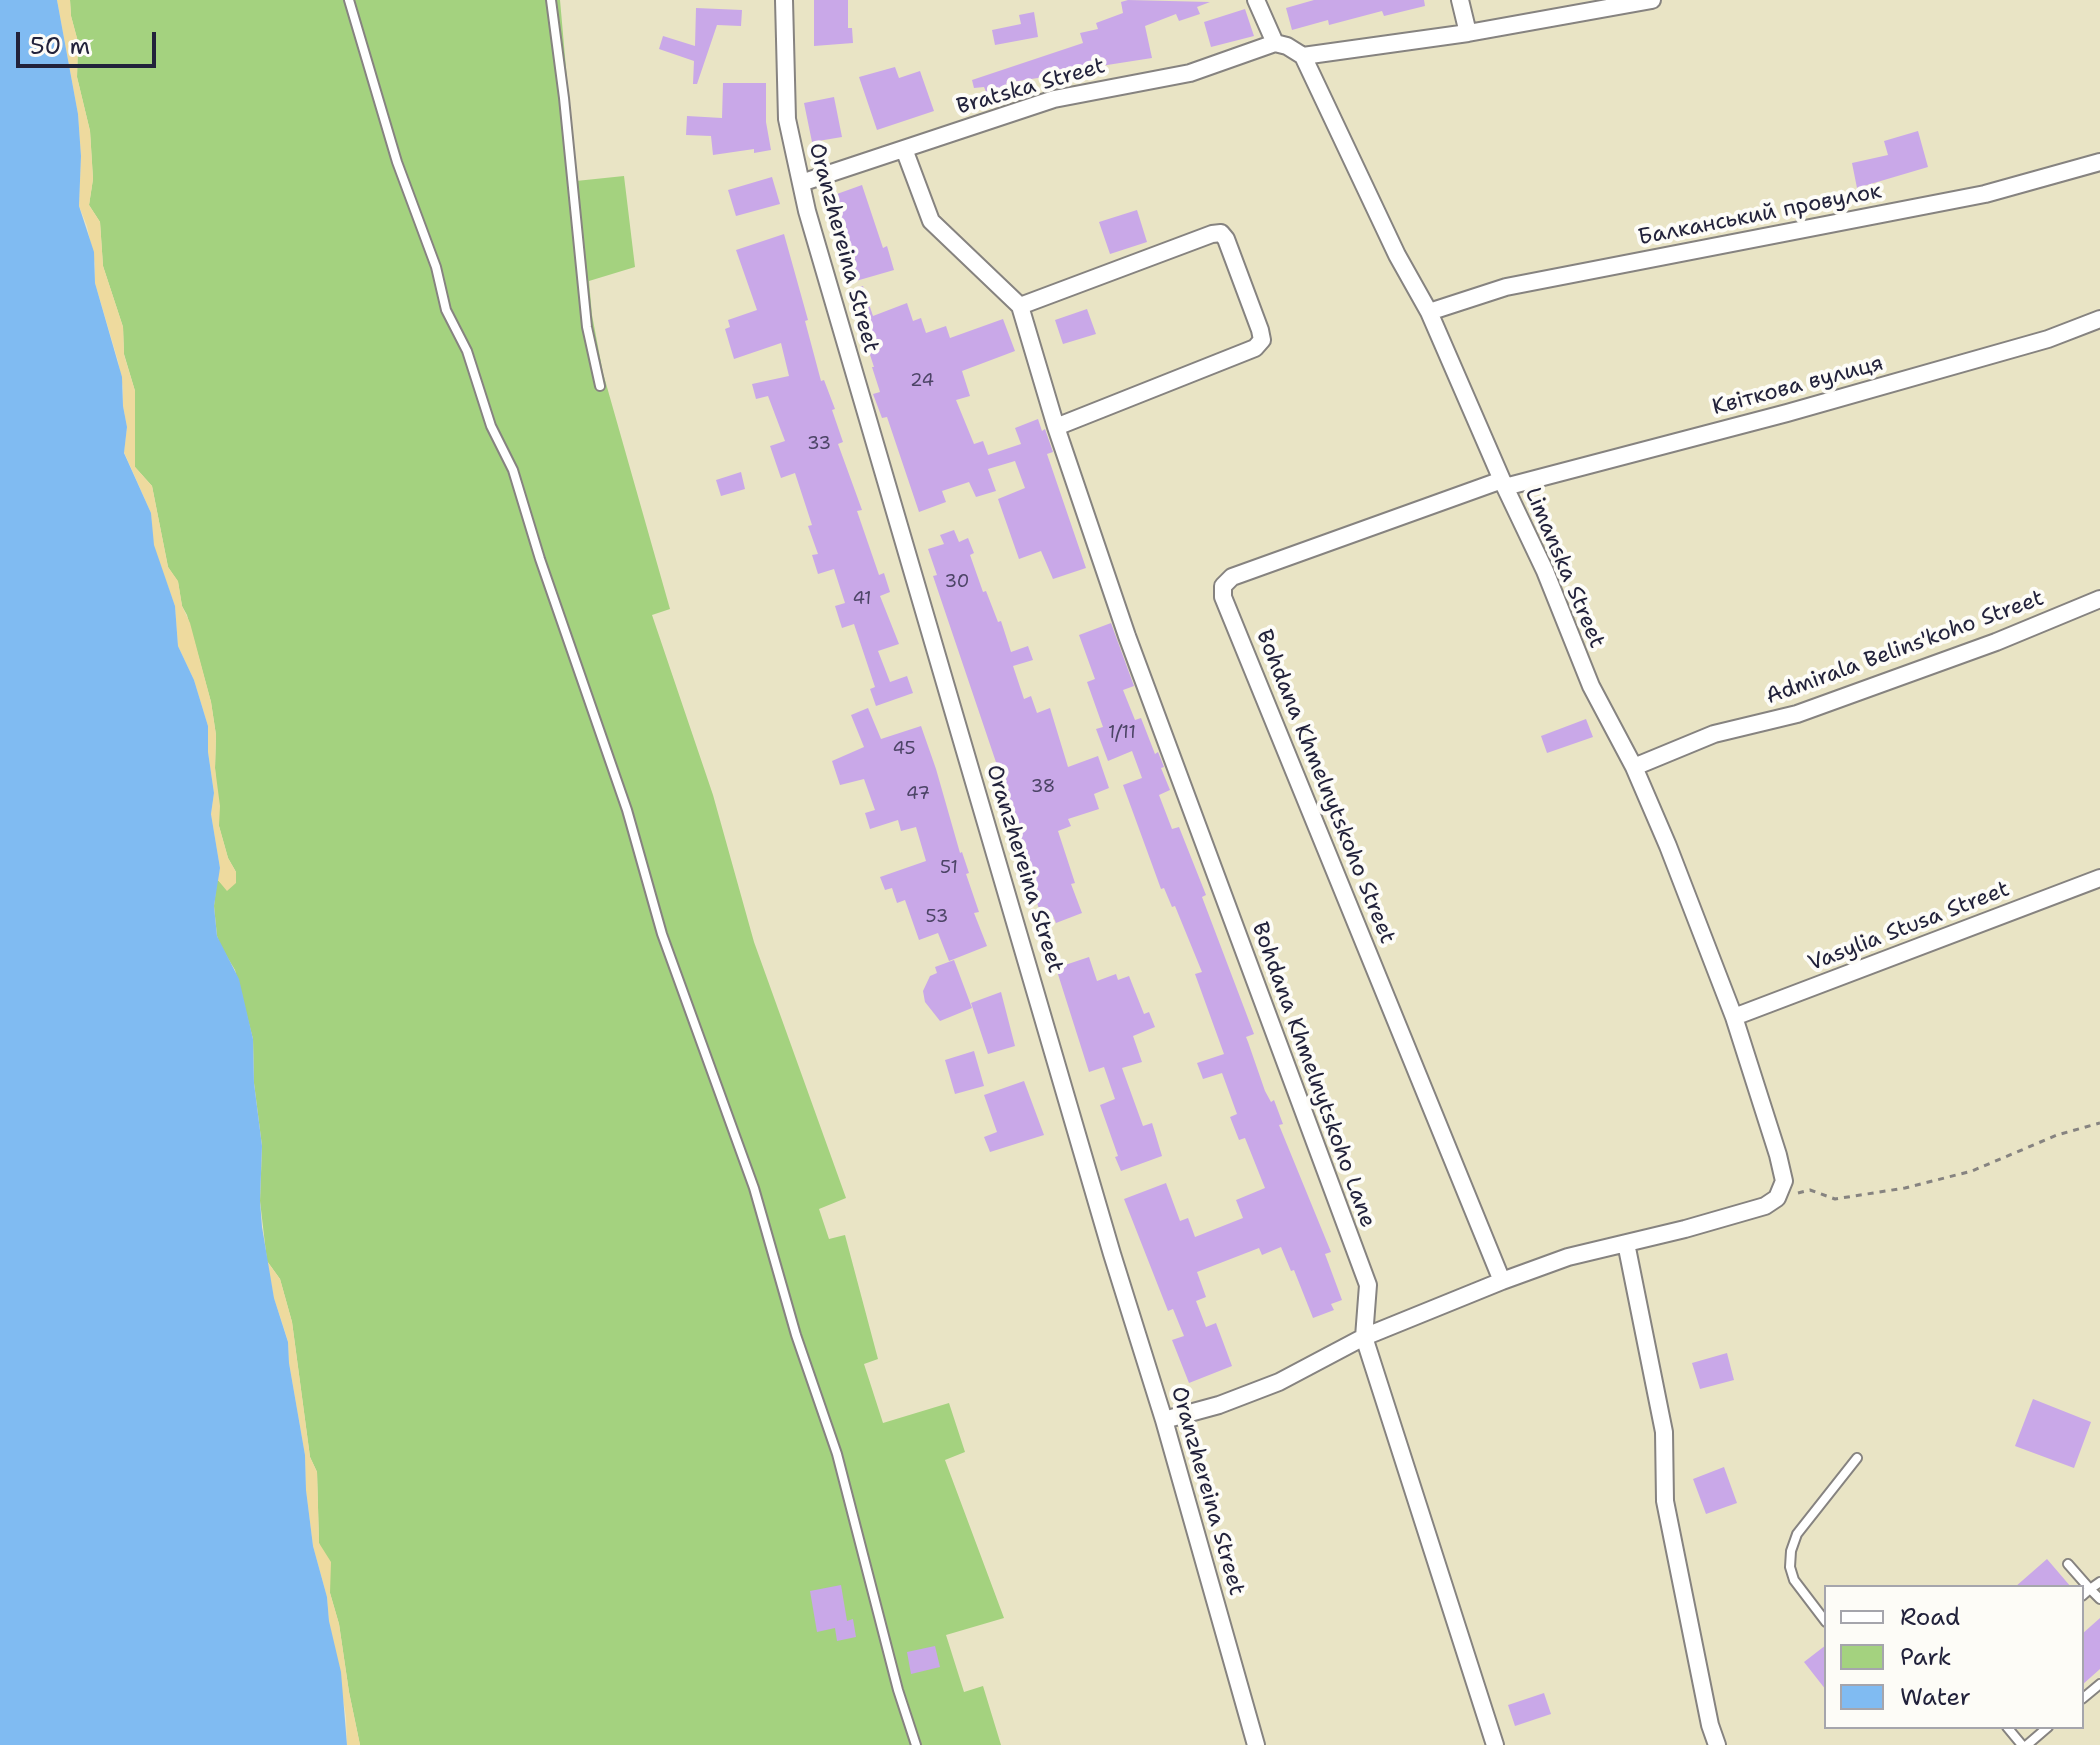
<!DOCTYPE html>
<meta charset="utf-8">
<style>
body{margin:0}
#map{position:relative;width:2100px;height:1745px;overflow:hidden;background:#e9e4c5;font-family:"Shantell Sans",sans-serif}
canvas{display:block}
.legend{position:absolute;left:1824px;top:1585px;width:260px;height:144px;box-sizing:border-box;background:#fdfcf7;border:2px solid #a5a5ac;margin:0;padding:10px 14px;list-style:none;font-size:24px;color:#22223b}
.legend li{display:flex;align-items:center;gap:16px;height:40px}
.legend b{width:40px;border:2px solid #a5a5ac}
.scale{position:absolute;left:16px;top:32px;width:140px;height:36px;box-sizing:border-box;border:4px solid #22223b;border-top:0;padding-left:10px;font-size:24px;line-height:28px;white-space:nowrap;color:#22223b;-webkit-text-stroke:6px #fdfcf7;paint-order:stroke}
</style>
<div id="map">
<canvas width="2100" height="1745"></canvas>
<ul class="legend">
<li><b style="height:10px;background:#fff"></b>Road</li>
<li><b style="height:22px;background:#a4d27f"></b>Park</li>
<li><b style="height:22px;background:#80bbf2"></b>Water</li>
</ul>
<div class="scale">50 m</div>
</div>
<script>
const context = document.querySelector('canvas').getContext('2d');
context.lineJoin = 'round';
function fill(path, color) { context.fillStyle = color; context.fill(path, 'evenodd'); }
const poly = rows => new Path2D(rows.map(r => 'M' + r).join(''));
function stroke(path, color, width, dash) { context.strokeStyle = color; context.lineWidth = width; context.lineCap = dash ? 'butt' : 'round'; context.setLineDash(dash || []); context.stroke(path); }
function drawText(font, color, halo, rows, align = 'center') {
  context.font = font + ' "Shantell Sans",sans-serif'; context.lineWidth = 8; context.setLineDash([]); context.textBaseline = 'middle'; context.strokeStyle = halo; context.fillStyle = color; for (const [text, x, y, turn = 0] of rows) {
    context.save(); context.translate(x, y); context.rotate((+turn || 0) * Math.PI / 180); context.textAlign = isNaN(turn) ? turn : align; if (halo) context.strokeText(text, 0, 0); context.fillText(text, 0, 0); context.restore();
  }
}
const green = poly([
 [70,0,560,0,576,181,624,176,635,267,589,281,592,315,603,373,670,609,652,615,713,795,754,942,846,1198,819,1209,829,1239,845,1235,878,1359,864,1364,883,1423,949,1403,965,1452,945,1460,1004,1618,946,1635,964,1692,983,1686,1001,1745,360,1745,349,1692,339,1624,330,1593,329,1574,319,1543,317,1472,310,1457,292,1322,280,1279,267,1261,260,1201,262,1146,254,1083,253,1039,235,970,220,945,217,936,214,906,217,879,222,884,236,872,228,858,219,826,215,768,216,735,211,702,187,615,182,606,178,582,168,567,152,486,135,467,135,391,124,354,123,327,103,266,100,222,89,205,93,179,90,131,77,77,78,42,71,16]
]);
const sand = poly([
 [57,0,70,0,71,16,78,42,77,77,90,131,93,179,89,205,100,222,103,266,123,327,124,355,135,391,135,467,152,486,168,567,178,581,182,606,190,623,211,702,216,735,215,768,220,806,219,826,228,858,236,872,236,883,227,891,217,879,220,868,211,814,214,793,208,752,208,726,194,680,178,646,175,606,153,545,151,513,124,452,127,427,123,406,123,388,118,361,95,283,95,264,87,226,79,206,81,156,78,114],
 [267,1261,280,1279,292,1322,310,1457,317,1472,319,1543,331,1562,330,1593,339,1624,349,1692,360,1745,347,1745,346,1716,329,1621,327,1597,313,1546,306,1490,305,1455,289,1363,288,1341,274,1298]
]);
const water = poly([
 [0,0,57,0,78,114,81,156,79,206,94,252,95,283,122,377,123,406,127,427,124,453,151,513,154,545,175,606,178,646,194,680,208,726,208,752,214,793,211,814,220,868,214,906,217,936,239,979,253,1039,254,1083,262,1146,260,1201,262,1227,274,1298,288,1342,289,1363,305,1455,306,1490,313,1546,327,1597,329,1621,341,1672,347,1745,0,1745]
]);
const building = poly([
 [814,0,848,0,848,28,852,28,853,43,814,46],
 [1128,0,1210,2,1197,7,1200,14,1179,21,1176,14,1145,26,1152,58,1043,75,1044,77,1006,83,1008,87,987,94,984,87,974,88,972,80,1083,43,1080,33,1098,29,1096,23,1123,13,1121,2],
 [1314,0,1424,0,1425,6,1384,16,1382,11,1329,25,1328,20,1292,30,1286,8],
 [696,8,742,10,741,26,717,25,697,84,693,84,694,61,659,49,663,36,695,46],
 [1245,9,1254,36,1211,47,1204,22],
 [1034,12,1038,37,995,45,992,30,1021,24,1019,15],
 [895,67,899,78,920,71,934,111,877,130,859,77],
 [723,83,766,83,766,122,771,150,754,153,754,149,713,155,711,136,686,135,687,116,722,118],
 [834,97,842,137,812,142,804,103],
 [1918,131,1928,167,1857,188,1852,163,1888,155,1884,141],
 [772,177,780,204,736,216,728,190],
 [862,185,883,248,887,246,894,270,849,283,823,199],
 [1137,210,1147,242,1110,254,1099,222],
 [784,234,808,320,805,321,821,381,824,380,835,409,832,410,843,442,838,444,862,510,857,511,879,575,884,573,890,592,880,596,899,644,878,651,890,682,907,676,913,693,876,706,870,689,875,687,854,624,842,628,835,606,845,603,834,569,818,574,812,555,818,554,808,526,812,525,795,473,781,478,770,446,785,441,768,396,756,399,752,384,789,376,781,343,734,359,725,329,730,327,728,320,757,310,736,250],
 [863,286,873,316,907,303,913,321,921,318,926,333,946,326,950,338,1003,319,1015,351,962,371,970,396,956,400,974,444,983,441,988,455,1021,444,1015,428,1038,419,1042,431,1045,429,1053,452,1047,454,1086,568,1053,579,1041,551,1019,559,998,499,1025,488,1015,461,988,469,996,491,976,497,969,482,942,491,946,502,919,512,887,417,882,418,873,394,880,392,872,367,874,367,849,291],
 [1087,309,1096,334,1063,344,1055,320],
 [741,472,745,489,721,496,716,480],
 [954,530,959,542,968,538,974,553,970,555,983,592,986,591,998,622,1001,621,1011,652,1028,646,1033,660,1013,666,1024,699,1031,696,1037,713,1050,708,1068,767,1098,756,1109,788,1094,794,1099,809,1068,819,1071,826,1058,831,1075,883,1071,884,1082,913,1056,923,1053,916,1043,920,1036,900,995,775,1000,774,933,576,937,575,928,549,944,544,940,535],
 [1111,623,1134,686,1123,690,1135,720,1141,718,1155,754,1158,752,1164,767,1161,768,1170,790,1159,795,1172,829,1179,827,1206,895,1202,897,1254,1034,1246,1037,1248,1042,1265,1091,1271,1102,1274,1100,1283,1124,1279,1125,1331,1252,1325,1254,1342,1300,1331,1304,1334,1310,1313,1318,1294,1270,1291,1271,1281,1247,1262,1255,1259,1248,1197,1272,1206,1297,1196,1301,1206,1327,1216,1323,1232,1366,1189,1383,1172,1340,1184,1336,1173,1309,1168,1311,1124,1199,1166,1183,1180,1221,1188,1218,1195,1237,1243,1218,1236,1200,1265,1188,1245,1138,1239,1140,1230,1117,1237,1114,1222,1073,1203,1079,1197,1063,1224,1054,1195,974,1202,972,1175,906,1172,907,1164,888,1161,889,1123,785,1142,778,1132,751,1108,761,1096,729,1103,727,1087,682,1095,679,1079,635],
 [868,708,881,739,921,726,936,769,960,853,962,852,969,873,966,874,979,912,974,913,987,946,949,961,938,933,919,940,905,900,897,903,892,888,885,890,880,877,926,861,916,827,901,831,898,820,870,829,865,813,875,810,864,779,840,785,832,761,864,747,851,715],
 [1586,719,1593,737,1547,753,1541,736],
 [1089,957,1097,981,1116,974,1118,980,1129,976,1144,1014,1149,1012,1155,1027,1133,1036,1142,1062,1122,1068,1143,1126,1152,1123,1162,1156,1121,1171,1115,1157,1118,1156,1100,1105,1115,1099,1104,1067,1089,1072,1056,968],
 [954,960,972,1008,940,1021,925,1002,923,991,930,976,937,973,935,967],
 [1001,992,1015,1046,988,1054,971,1003],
 [974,1051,984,1086,955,1094,945,1060],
 [1024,1081,1044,1135,990,1152,984,1137,997,1132,984,1095],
 [1727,1353,1734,1380,1700,1389,1692,1363],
 [2033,1399,2091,1422,2074,1468,2015,1446],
 [1724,1467,1737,1503,1706,1514,1693,1479],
 [2047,1559,2071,1587,2015,1587],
 [841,1585,847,1621,853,1619,856,1637,837,1641,835,1628,817,1632,810,1591],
 [2100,1618,2100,1669,2082,1685,2082,1634],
 [1826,1645,1826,1690,1804,1662],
 [935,1646,940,1667,911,1674,907,1652],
 [1544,1693,1551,1714,1515,1726,1508,1705]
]);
const path = poly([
 [1798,1193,1810,1190,1835,1199,1905,1188,1972,1171,2057,1135,2100,1123]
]);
const lane = poly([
 [349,0,397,162,436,267,446,310,467,351,491,426,513,470,540,559,627,810,662,934,754,1188,796,1335,837,1454,898,1690,916,1745],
 [551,0,564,98,587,327,600,386],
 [2068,1564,2090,1589,2082,1596],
 [2100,1582,2090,1589,2100,1599],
 [1826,1622,1794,1580,1790,1567,1791,1551,1797,1534,1857,1458],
 [2082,1699,2100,1684],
 [2007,1727,2022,1745],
 [2027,1745,2048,1727]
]);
const street = poly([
 [784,0,787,119,807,211,1112,1254,1164,1420,1256,1745],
 [1460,0,1468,33],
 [1303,56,1468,33,1652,0],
 [904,149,931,221,1020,306,1056,427,1127,636,1368,1285,1364,1337,1495,1745],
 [801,183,1054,99,1190,73,1275,43],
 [1020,306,1212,234,1221,233,1226,239,1260,330,1262,340,1255,348,1056,427],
 [1429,312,1506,287,1985,194,2100,162],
 [1502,480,1232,577,1223,586,1223,597,1502,1281],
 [1505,487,1787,413,2048,339,2100,319],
 [1634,767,1714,734,1797,714,1996,642,2100,599],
 [1734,1017,2100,878],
 [1626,1243,1664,1432,1665,1501,1710,1725,1717,1745],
 [1164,1420,1219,1405,1279,1382,1364,1337,1502,1281,1568,1257,1685,1229,1765,1206,1777,1198,1784,1181,1778,1155,1734,1017,1668,846,1634,767,1591,686,1545,571,1505,487,1429,312,1397,255,1303,56,1287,46,1275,43,1256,0]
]);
const numberNames = [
 ["24",922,381],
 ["33",819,444],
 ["30",957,582],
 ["41",862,599],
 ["1/11",1122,733],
 ["45",904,749],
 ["38",1043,787],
 ["47",918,794],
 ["51",949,868],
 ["53",937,917]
];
const streetNames = [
 ["Bratska Street",1031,87,-16],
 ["Балканський провулок",1760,215,-11],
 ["Oranzhereina Street",843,248,75],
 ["Квіткова вулиця",1798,386,-15],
 ["Limanska Street",1564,568,67],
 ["Admirala Belins'koho Street",1905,648,-20],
 ["Bohdana Khmelnytskoho Street",1325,787,68],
 ["Oranzhereina Street",1024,869,73],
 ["Vasylia Stusa Street",1909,927,-21],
 ["Bohdana Khmelnytskoho Lane",1313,1075,70],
 ["Oranzhereina Street",1207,1491,74]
];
fill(green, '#a4d27f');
fill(sand, '#eeda9e');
fill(water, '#80bbf2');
fill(building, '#c9a8e8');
stroke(lane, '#868380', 12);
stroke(street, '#868380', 20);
stroke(path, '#868380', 3, [6, 6]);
stroke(lane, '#fff', 8);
stroke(street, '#fff', 16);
drawText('18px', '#4c4466', null, numberNames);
drawText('22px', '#22223b', '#fdfcf7', streetNames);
</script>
